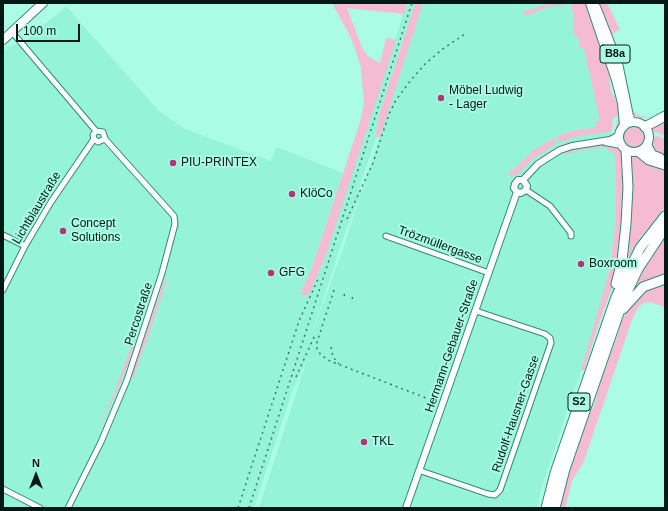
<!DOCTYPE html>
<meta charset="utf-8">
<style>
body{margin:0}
#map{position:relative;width:668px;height:511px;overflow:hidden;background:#aafde4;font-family:Arial,sans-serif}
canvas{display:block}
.frame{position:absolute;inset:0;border:4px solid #011912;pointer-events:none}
.north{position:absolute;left:16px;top:455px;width:40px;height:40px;-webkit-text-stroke:3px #aafde4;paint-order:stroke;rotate:0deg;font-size:11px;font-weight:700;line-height:16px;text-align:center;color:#011912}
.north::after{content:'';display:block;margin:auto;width:14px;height:18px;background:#011912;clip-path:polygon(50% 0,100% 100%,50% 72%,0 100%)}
.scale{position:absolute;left:16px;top:24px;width:64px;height:18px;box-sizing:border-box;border:2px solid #011912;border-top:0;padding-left:5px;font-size:12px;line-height:14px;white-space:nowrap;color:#011912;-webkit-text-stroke:3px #aafde4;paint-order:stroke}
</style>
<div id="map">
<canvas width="668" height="511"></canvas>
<div class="frame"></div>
<div class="north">N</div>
<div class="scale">100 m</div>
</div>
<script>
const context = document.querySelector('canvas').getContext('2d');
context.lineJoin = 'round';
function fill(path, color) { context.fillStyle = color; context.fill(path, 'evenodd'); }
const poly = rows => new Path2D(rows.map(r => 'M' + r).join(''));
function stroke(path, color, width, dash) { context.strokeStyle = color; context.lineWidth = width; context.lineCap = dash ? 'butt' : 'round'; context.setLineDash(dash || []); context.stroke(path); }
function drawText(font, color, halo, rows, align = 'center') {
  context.font = font + ' Arial,sans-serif'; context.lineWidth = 4; context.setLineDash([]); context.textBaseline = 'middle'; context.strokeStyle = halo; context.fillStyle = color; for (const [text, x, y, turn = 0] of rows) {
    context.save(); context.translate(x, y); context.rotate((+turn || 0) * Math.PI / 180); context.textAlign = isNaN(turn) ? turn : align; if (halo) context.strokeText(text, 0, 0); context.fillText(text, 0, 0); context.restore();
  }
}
const built = poly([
 [407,3,415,3,379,114,376,137,359,189,362,191,423,3,579,3,609,121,615,154,616,219,606,287,581,370,542,486,537,508,259,508,307,359,293,389,254,508,244,508,258,464,243,508,3,508,3,51,8,47,25,42,66,6,158,110,185,129,271,161,277,147,343,173,311,270,300,293,322,267,325,258],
 [360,197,343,249,309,342,346,230]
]);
const green = poly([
 [332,3,407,3,404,14,347,8,363,50,369,57,380,63,386,38,396,40,325,258,308,296,300,294,311,270,360,122,364,104,361,67,351,38],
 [415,3,423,3,380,137,376,137,379,115],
 [553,3,586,3,608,67,611,92,621,108,622,115,613,118,612,130,610,132,578,136,560,142,557,136,576,130,596,128,595,122,600,121,584,48,580,49,578,36,574,36,574,18,571,4,551,6,526,16,523,11],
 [599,3,607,3,620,29,613,33,614,40,624,72,633,111,640,116,649,117,641,118,631,113,624,74],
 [665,118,665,135,652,131,650,128],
 [617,119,622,119,620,122,617,122,621,124,612,135,578,141,562,146,549,153,531,166,544,154,565,143,611,135,616,130],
 '624 137a10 10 0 1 1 20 0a10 10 0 1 1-20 0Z',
 [657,136,665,139,665,156,656,153,651,148,652,138],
 [554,138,557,143,534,158,518,174,511,177,509,175,511,168,513,170,534,150],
 [595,145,613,145,623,152,624,201,619,261,616,264,612,288,597,329,584,371,581,370,609,272,616,219,615,155,605,147,581,150,565,155,564,153],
 [630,155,640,157,665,169,665,207,640,238,623,266],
 [665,236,665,277,634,290,647,262],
 [165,279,167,280,158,308,133,379,131,377],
 [665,282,665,307,650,302,644,303,639,306,632,320,584,461,572,481,565,508,560,508,568,477,588,417,594,406,601,380,620,329,621,322,628,308,645,290],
 [133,342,135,343,129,362,98,434]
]);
const minor = poly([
 [12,32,96,131],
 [94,139,98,142,105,139,103,132,96,131],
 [526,190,550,206,571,233,571,236],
 [3,235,25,246],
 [386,236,489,273],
 [3,290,25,246,51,202,94,139,93,135,96,131],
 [421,471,488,494,495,495,500,490,551,343,550,338,545,334,476,311],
 [3,489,40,508],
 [68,508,101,442,127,380,162,273,175,224,174,216,105,139]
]);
const tertiary = poly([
 [605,142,621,145],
 [517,192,521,193,526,190,527,186,523,180],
 [406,508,517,192,514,188,515,184,518,180,523,180,538,164,560,150,572,146,610,140,619,135]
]);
const primary = poly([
 [590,3,616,80,622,103,624,126],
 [596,7,618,63,629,116,632,122],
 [3,40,43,3],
 '619 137a15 15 0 1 1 30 0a15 15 0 1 1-30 0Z'
]);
const motorway = poly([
 [645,127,665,116],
 [647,146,652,155,660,158],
 [639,152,649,160,665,165],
 [616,284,622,261,626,224,628,187,626,151],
 [623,309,643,287,665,279],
 [546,508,555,473,616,297,640,248,665,216],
 [555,508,565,469,623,301,638,269,665,228]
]);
const rail = poly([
 [347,219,373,163,389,114,396,100,411,80,426,63,444,48,465,34],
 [334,290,317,342,317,349,321,355,330,361,434,401],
 [344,296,345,293],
 [352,299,353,296],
 [331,347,333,357,339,364],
 [296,377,315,335],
 [238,508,299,321,319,277],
 [249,508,412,3]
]);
const markers = [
 [441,98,4,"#b83277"],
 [173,163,4,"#b83277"],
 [292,194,4,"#b83277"],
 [63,231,4,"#b83277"],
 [581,264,4,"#b83277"],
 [271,273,4,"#b83277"],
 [364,442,4,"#b83277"]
];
const shields = [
 [615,54,30],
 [579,402,22]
];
const shieldNames = [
 ["B8a",615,54],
 ["S2",579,402]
];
const poiNames = [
 ["Möbel Ludwig",449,91],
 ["- Lager",449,105],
 ["PIU-PRINTEX",181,163],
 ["KlöCo",300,194],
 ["Concept",71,224],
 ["Solutions",71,238],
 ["Boxroom",589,264],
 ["GFG",279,273],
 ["TKL",372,442]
];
const streetNames = [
 ["Lichtblaustraße",37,208,-59],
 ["Trözmüllergasse",440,245,20],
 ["Percostraße",139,314,-72],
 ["Hermann-Gebauer-Straße",452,346,-71],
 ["Rudolf-Hausner-Gasse",516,414,-71]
];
fill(built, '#95f4d8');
fill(green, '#f5bbd1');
stroke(minor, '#348973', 7);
stroke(tertiary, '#348973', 8);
stroke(primary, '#348973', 10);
stroke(motorway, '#348973', 11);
stroke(minor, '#fff', 5);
stroke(tertiary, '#fff', 6);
stroke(primary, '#fff', 8);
stroke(motorway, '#fff', 9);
stroke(rail, '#437264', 1.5, [2, 4]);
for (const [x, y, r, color] of markers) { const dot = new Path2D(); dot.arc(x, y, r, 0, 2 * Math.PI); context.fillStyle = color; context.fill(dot); stroke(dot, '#aafde4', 1.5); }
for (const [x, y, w] of shields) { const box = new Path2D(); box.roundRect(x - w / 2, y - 9, w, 18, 3); context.fillStyle = '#aafde4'; context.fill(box); stroke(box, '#011912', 1); }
drawText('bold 11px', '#011912', null, shieldNames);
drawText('12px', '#011912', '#aafde4', poiNames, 'left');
drawText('12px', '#011912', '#aafde4', streetNames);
</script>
